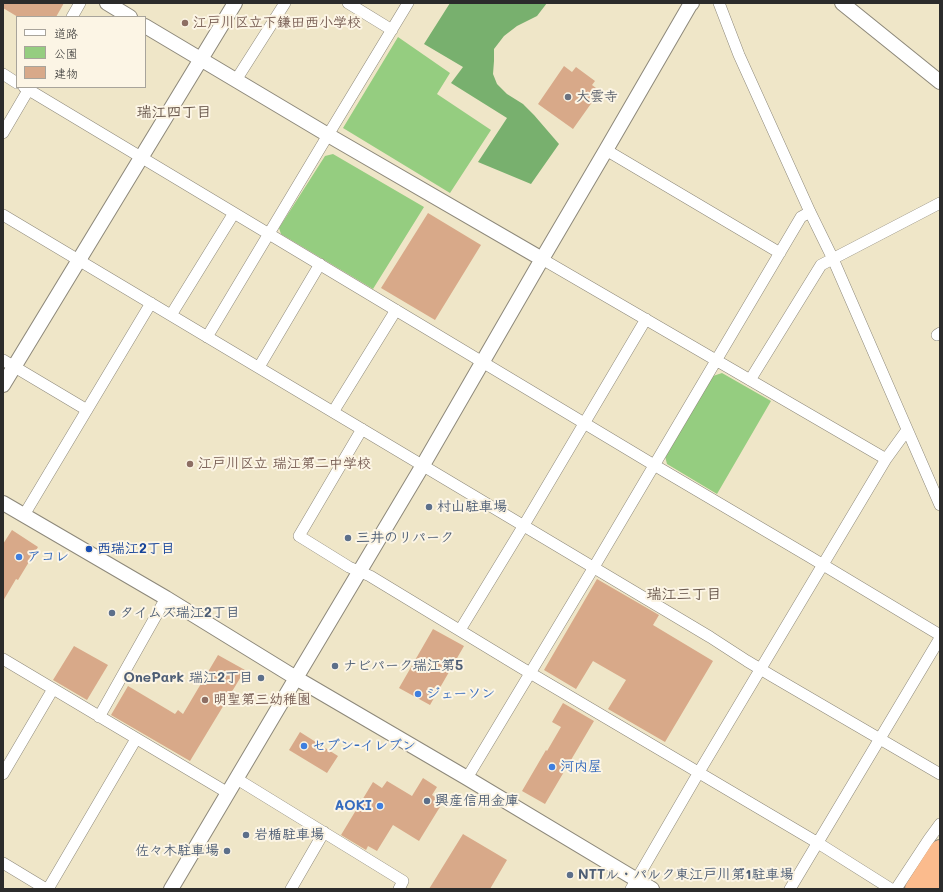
<!DOCTYPE html>
<meta charset="utf-8">
<style>
body{margin:0}
#map{position:relative;width:943px;height:892px;overflow:hidden;background:#efe6c8;font-family:Mali,"Klee One",sans-serif}
canvas{display:block}
.frame{position:absolute;inset:0;border:4px solid #2b2b2b;pointer-events:none}
.legend{position:absolute;left:16px;top:16px;width:130px;height:72px;box-sizing:border-box;background:#fcf5e5;border:1px solid #a8a49b;margin:0;padding:5px 7px;list-style:none;font-size:12px;color:#2b2b2b}
.legend li{display:flex;align-items:center;gap:8px;height:20px}
.legend b{width:20px;border:1px solid #a8a49b}
</style>
<div id="map">
<canvas width="943" height="892"></canvas>
<div class="frame"></div>
<ul class="legend">
<li><b style="height:5px;background:#fff"></b>道路</li>
<li><b style="height:11px;background:#95cd80"></b>公園</li>
<li><b style="height:11px;background:#d8a989"></b>建物</li>
</ul>
</div>
<script>
const context = document.querySelector('canvas').getContext('2d');
context.lineJoin = 'round';
function fill(path, color) { context.fillStyle = color; context.fill(path, 'evenodd'); }
const poly = rows => new Path2D(rows.map(r => 'M' + r).join(''));
function stroke(path, color, width, dash) { context.strokeStyle = color; context.lineWidth = width; context.lineCap = dash ? 'butt' : 'round'; context.setLineDash(dash || []); context.stroke(path); }
function drawText(font, color, halo, rows, align = 'center') {
  context.font = font + ' Mali,"Klee One",sans-serif'; context.lineWidth = 4; context.setLineDash([]); context.textBaseline = 'middle'; context.strokeStyle = halo; context.fillStyle = color; for (const [text, x, y, turn = 0] of rows) {
    context.save(); context.translate(x, y); context.rotate((+turn || 0) * Math.PI / 180); context.textAlign = isNaN(turn) ? turn : align; if (halo) context.strokeText(text, 0, 0); context.fillText(text, 0, 0); context.restore();
  }
}
const green = poly([
 [398,37,450,73,437,94,491,130,450,193,343,128],
 [333,154,424,207,373,289,281,234,279,228,325,156],
 [722,373,771,401,717,494,667,464,665,456,713,376]
]);
const forest = poly([
 [450,3,547,3,537,16,517,26,504,36,494,49,494,61,493,74,497,84,507,94,523,104,534,115,559,144,531,184,478,162,507,118,451,83,463,67,424,44]
]);
const building = poly([
 [3,3,64,3,56,17,18,17,3,8],
 [564,66,572,72,576,67,595,81,592,85,600,91,573,129,538,104],
 [428,213,481,245,435,320,381,288],
 [12,530,38,547,18,580,16,579,3,601,3,544],
 [597,579,659,615,653,625,713,661,665,742,608,709,626,680,593,661,576,689,544,670],
 [433,629,464,646,430,705,399,688],
 [74,646,108,665,87,700,53,680],
 [218,655,245,670,190,761,111,715,128,686,175,714,178,710,183,714],
 [563,703,594,721,545,804,522,791,546,750,547,751,561,727,552,722],
 [300,732,338,756,327,773,289,750],
 [423,778,437,787,432,795,443,802,419,841,393,825,377,851,368,846,366,850,341,835,373,782,382,788,387,781,412,796],
 [463,834,507,860,490,889,429,889]
]);
const minor = poly([
 [348,3,392,30],
 [719,3,739,55,810,212,833,259,940,505],
 [72,17,80,3],
 [3,74,17,83],
 [236,80,285,3],
 [24,87,654,465,810,557,940,635],
 [3,133,30,87],
 [606,150,780,253],
 [3,215,710,637,747,661,772,676,940,774],
 [542,259,886,459],
 [171,315,234,213],
 [937,335,940,333],
 [207,337,328,135,408,3],
 [3,360,87,410],
 [259,367,320,264],
 [750,380,821,265,940,203],
 [333,412,396,310],
 [362,429,299,536,349,567,370,576,520,667,818,843,891,889],
 [24,515,151,303],
 [460,630,524,525,646,319],
 [3,659,228,793],
 [99,717,166,598],
 [3,774,53,689],
 [467,778,594,567,801,217,810,212],
 [237,779,403,881,399,889],
 [3,863,46,889],
 [48,889,136,739],
 [291,889,324,832],
 [631,889,699,772,886,459,907,430],
 [790,889,940,638],
 [896,889,929,839,940,824]
]);
const tertiary = poly([
 [107,3,130,17],
 [842,3,940,82],
 [145,26,328,135,542,259],
 [3,385,235,3],
 [3,503,166,598,296,678,467,778,652,889],
 [171,889,296,678,423,465,542,259,606,150,690,5,692,3]
]);
const motorway = poly([
 [915,889,940,850],
 [934,889,940,880]
]);
const markers = [
 [185,23,4,"#8d6e63"],
 [568,97,4,"#6b7280"],
 [190,464,4,"#8d6e63"],
 [429,507,4,"#5c6f8a"],
 [348,538,4,"#5c6f8a"],
 [89,549,4,"#1a4fb4"],
 [19,557,4,"#3f7fe0"],
 [112,613,4,"#5c6f8a"],
 [335,666,4,"#5c6f8a"],
 [261,678,4,"#5c6f8a"],
 [418,694,4,"#3f7fe0"],
 [205,700,4,"#8d6e63"],
 [304,746,4,"#3f7fe0"],
 [552,767,4,"#3f7fe0"],
 [427,801,4,"#5c6f8a"],
 [380,806,4,"#3f7fe0"],
 [246,835,4,"#5c6f8a"],
 [227,851,4,"#5c6f8a"],
 [570,875,4,"#5c6f8a"]
];
const educationNames = [
 ["江戸川区立下鎌田西小学校",193,23],
 ["江戸川区立 瑞江第二中学校",198,464],
 ["明聖第三幼稚園",213,700]
];
const worshipNames = [
 ["大雲寺",576,97]
];
const serviceNames = [
 ["村山駐車場",437,507],
 ["三井のリパーク",356,538],
 ["タイムズ瑞江2丁目",120,613],
 ["ナビパーク瑞江第5",343,666],
 ["OnePark 瑞江2丁目",253,678,"right"],
 ["興産信用金庫",435,801],
 ["岩楯駐車場",254,835],
 ["佐々木駐車場",219,851,"right"],
 ["NTTル・パルク東江戸川第1駐車場",578,875]
];
const transitNames = [
 ["西瑞江2丁目",97,549]
];
const shopNames = [
 ["アコレ",27,557],
 ["ジェーソン",426,694],
 ["セブン-イレブン",312,746],
 ["河内屋",560,767],
 ["AOKI",372,806,"right"]
];
const neighbourhoodNames = [
 ["瑞江四丁目",174,112],
 ["瑞江三丁目",684,594]
];
fill(green, '#95cd80');
fill(forest, '#78b06e');
fill(building, '#d8a989');
stroke(minor, '#8d887a', 12);
stroke(tertiary, '#8d887a', 16);
stroke(motorway, '#8d887a', 22);
stroke(minor, '#fff', 11);
stroke(tertiary, '#fff', 14);
stroke(motorway, '#fbbb8d', 20);
for (const [x, y, r, color] of markers) { const dot = new Path2D(); dot.arc(x, y, r, 0, 2 * Math.PI); context.fillStyle = color; context.fill(dot); stroke(dot, '#fcf5e5', 1.5); }
drawText('bold 14px', '#785e54', '#fcf5e5', educationNames, 'left');
drawText('bold 14px', '#5b616d', '#fcf5e5', worshipNames, 'left');
drawText('bold 14px', '#4e5e75', '#fcf5e5', serviceNames, 'left');
drawText('bold 14px', '#164399', '#fcf5e5', transitNames, 'left');
drawText('bold 14px', '#366cbe', '#fcf5e5', shopNames, 'left');
drawText('bold 15px', '#68574c', '#fcf5e5', neighbourhoodNames);
</script>
